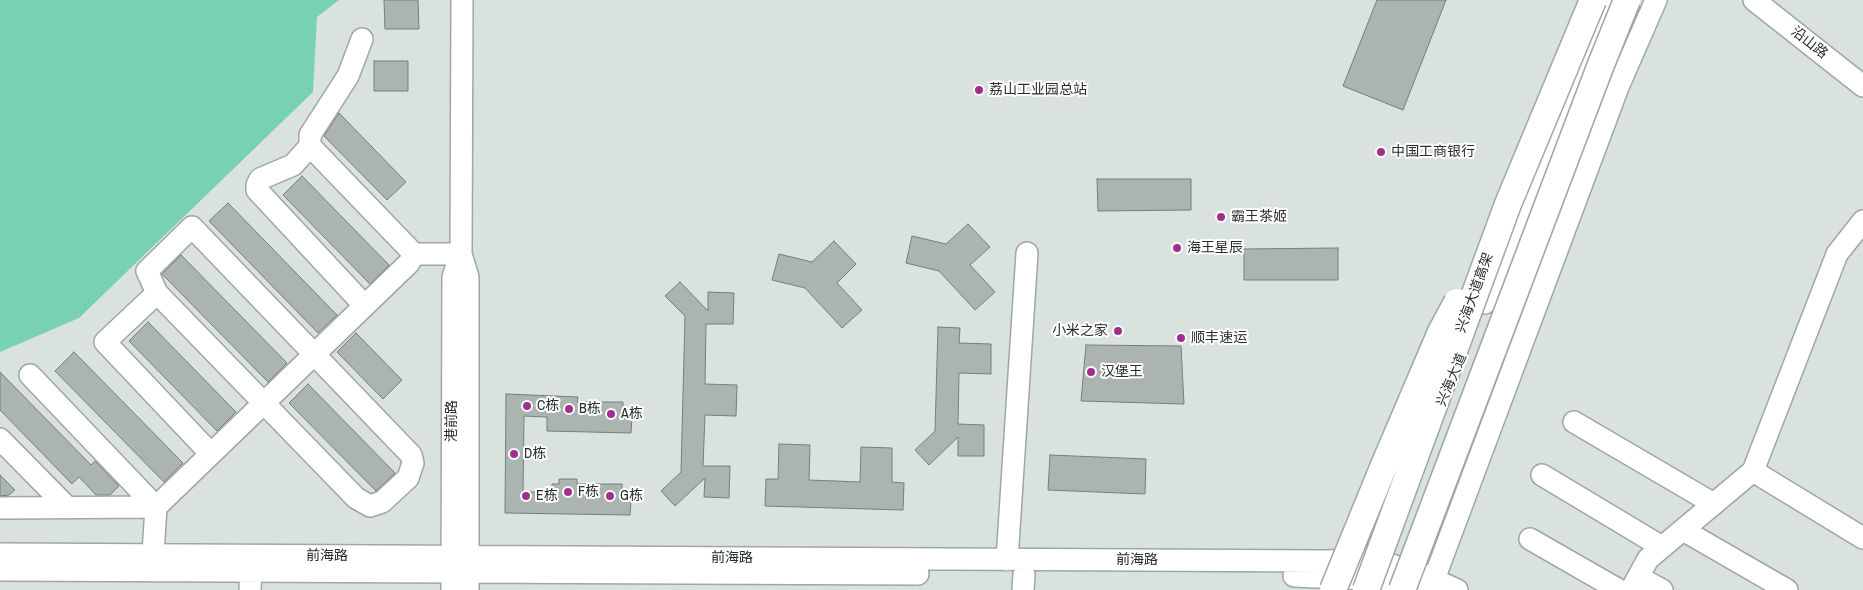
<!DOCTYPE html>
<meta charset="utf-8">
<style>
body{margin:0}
canvas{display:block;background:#d9e2df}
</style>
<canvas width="1863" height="590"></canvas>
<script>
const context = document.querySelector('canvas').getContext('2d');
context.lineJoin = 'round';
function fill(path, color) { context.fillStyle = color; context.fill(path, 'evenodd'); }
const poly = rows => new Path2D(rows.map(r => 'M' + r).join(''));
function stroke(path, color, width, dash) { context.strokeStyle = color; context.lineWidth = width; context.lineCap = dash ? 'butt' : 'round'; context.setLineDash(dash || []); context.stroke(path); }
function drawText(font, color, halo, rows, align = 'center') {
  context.font = font + ' "Archivo Narrow","Noto Sans SC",sans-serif'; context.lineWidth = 4; context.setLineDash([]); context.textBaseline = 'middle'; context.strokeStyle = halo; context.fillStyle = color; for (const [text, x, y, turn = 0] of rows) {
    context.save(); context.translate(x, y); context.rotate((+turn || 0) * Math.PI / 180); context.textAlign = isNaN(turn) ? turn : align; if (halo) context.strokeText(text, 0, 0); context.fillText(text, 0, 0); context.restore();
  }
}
const green = poly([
 [0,0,339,0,317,17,313,92,79,318,0,352]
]);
const building = poly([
 [384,0,418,0,419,29,385,29,384,0],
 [1377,0,1446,0,1403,110,1343,86,1377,0],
 [374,61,408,61,408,91,374,91,374,61],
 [339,113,406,182,387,200,324,136,339,113],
 [302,176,389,265,370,284,283,195,302,176],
 [1097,179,1191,179,1191,210,1098,211,1097,179],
 [228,203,337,315,318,333,209,221,228,203],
 [968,224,990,247,970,265,995,292,975,310,939,271,906,263,912,236,946,244,968,224],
 [834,241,856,264,837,283,862,310,842,328,805,288,772,280,779,254,812,262,834,241],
 [1338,248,1338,280,1244,280,1244,249,1338,248],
 [181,255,287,363,268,382,162,274,181,255],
 [680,282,708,311,708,292,734,293,733,324,706,324,705,384,737,385,736,416,705,415,703,466,730,466,729,498,704,497,705,478,675,506,661,491,681,472,685,316,665,296,680,282],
 [148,322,236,412,217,431,129,341,148,322],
 [938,327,960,328,959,343,991,344,991,374,959,373,958,424,984,425,984,456,958,456,958,437,929,465,915,450,935,431,938,327],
 [356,333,402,380,383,399,337,352,356,333],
 [1086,345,1181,346,1184,404,1081,401,1086,345],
 [74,352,183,463,164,482,55,371,74,352],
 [0,372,91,465,95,461,119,486,110,495,96,495,79,477,72,484,0,410,0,372],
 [308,384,395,473,376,491,289,403,308,384],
 [506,394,578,397,577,402,623,402,623,418,632,418,631,433,547,431,547,417,524,416,523,492,552,492,552,484,559,484,559,479,577,479,577,484,622,484,622,500,631,501,630,515,505,513,506,394],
 [779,444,810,445,809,480,835,481,860,482,861,447,892,448,892,482,904,483,903,510,765,506,766,479,778,479,779,444],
 [1050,455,1146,459,1145,494,1048,490,1050,455],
 [0,475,15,490,9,495,0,496,0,475]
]);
const minor = poly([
 [462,0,461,254,468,277,468,590],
 [1754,0,1863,86],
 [310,146,293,165,260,179,257,185,257,190,364,305],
 [192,227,411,455,413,463,408,478,382,502,370,506,356,498,157,293,147,271,192,227],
 [414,254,461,254],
 [157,293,105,342,211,454],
 [1485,303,1609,0],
 [30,375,156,507],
 [1574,422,1714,504],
 [0,439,68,508],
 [1753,471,1863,538],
 [1542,475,1662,547],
 [0,508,156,507],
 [1683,530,1787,590],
 [1530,539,1619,590],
 [0,554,1327,561,1371,559,1422,574,1457,590],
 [153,554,156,507,409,263,414,254,310,146,310,135,348,76,362,39],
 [1007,560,1027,253],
 [0,570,918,574],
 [1294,576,1362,579,1420,585],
 [1638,577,1662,590],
 [250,590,251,571],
 [452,590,453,277,461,254],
 [1023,590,1024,574],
 [1430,590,1618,87,1656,0],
 [1631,590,1648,559,1753,471,1837,254,1863,221]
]);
const majorBridge = poly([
 [1333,590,1385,463,1441,332,1457,302],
 [1366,590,1508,204,1593,0],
 [1402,590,1600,67,1627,0]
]);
const markers = [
 [979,90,5,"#a12f8b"],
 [1381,152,5,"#a12f8b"],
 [1221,217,5,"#a12f8b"],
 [1177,248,5,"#a12f8b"],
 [1118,331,5,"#a12f8b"],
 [1181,338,5,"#a12f8b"],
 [1091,372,5,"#a12f8b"],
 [527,406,5,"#a12f8b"],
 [569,409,5,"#a12f8b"],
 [611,414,5,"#a12f8b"],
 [514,454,5,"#a12f8b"],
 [568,492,5,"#a12f8b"],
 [526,496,5,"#a12f8b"],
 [610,496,5,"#a12f8b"]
];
const streetNames = [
 ["沿山路",1809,43,38],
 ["兴海大道高架",1475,293,-70],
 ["兴海大道",1452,380,-67],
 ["港前路",452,421,-90],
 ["前海路",327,556],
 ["前海路",732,558],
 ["前海路",1137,560]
];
const poiNames = [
 ["荔山工业园总站",989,90],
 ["中国工商银行",1391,152],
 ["霸王茶姬",1231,217],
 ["海王星辰",1187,248],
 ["小米之家",1108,331,"right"],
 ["顺丰速运",1191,338],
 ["汉堡王",1101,372],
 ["C栋",537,406],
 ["B栋",579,409],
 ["A栋",621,414],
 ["D栋",524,454],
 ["F栋",578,492],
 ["E栋",536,496],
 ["G栋",620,496]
];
fill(green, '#79d1b4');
fill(building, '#abb4b0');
stroke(building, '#767e7b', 1);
stroke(minor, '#9ea7a3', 24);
stroke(minor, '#fff', 21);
stroke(majorBridge, '#9ea7a3', 29, []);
stroke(majorBridge, '#fff', 26);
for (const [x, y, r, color] of markers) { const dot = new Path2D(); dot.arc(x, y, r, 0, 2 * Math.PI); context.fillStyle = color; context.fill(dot); stroke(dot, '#fff', 2); }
drawText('14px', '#292c2b', '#fff', streetNames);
drawText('14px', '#292c2b', '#fff', poiNames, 'left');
</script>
